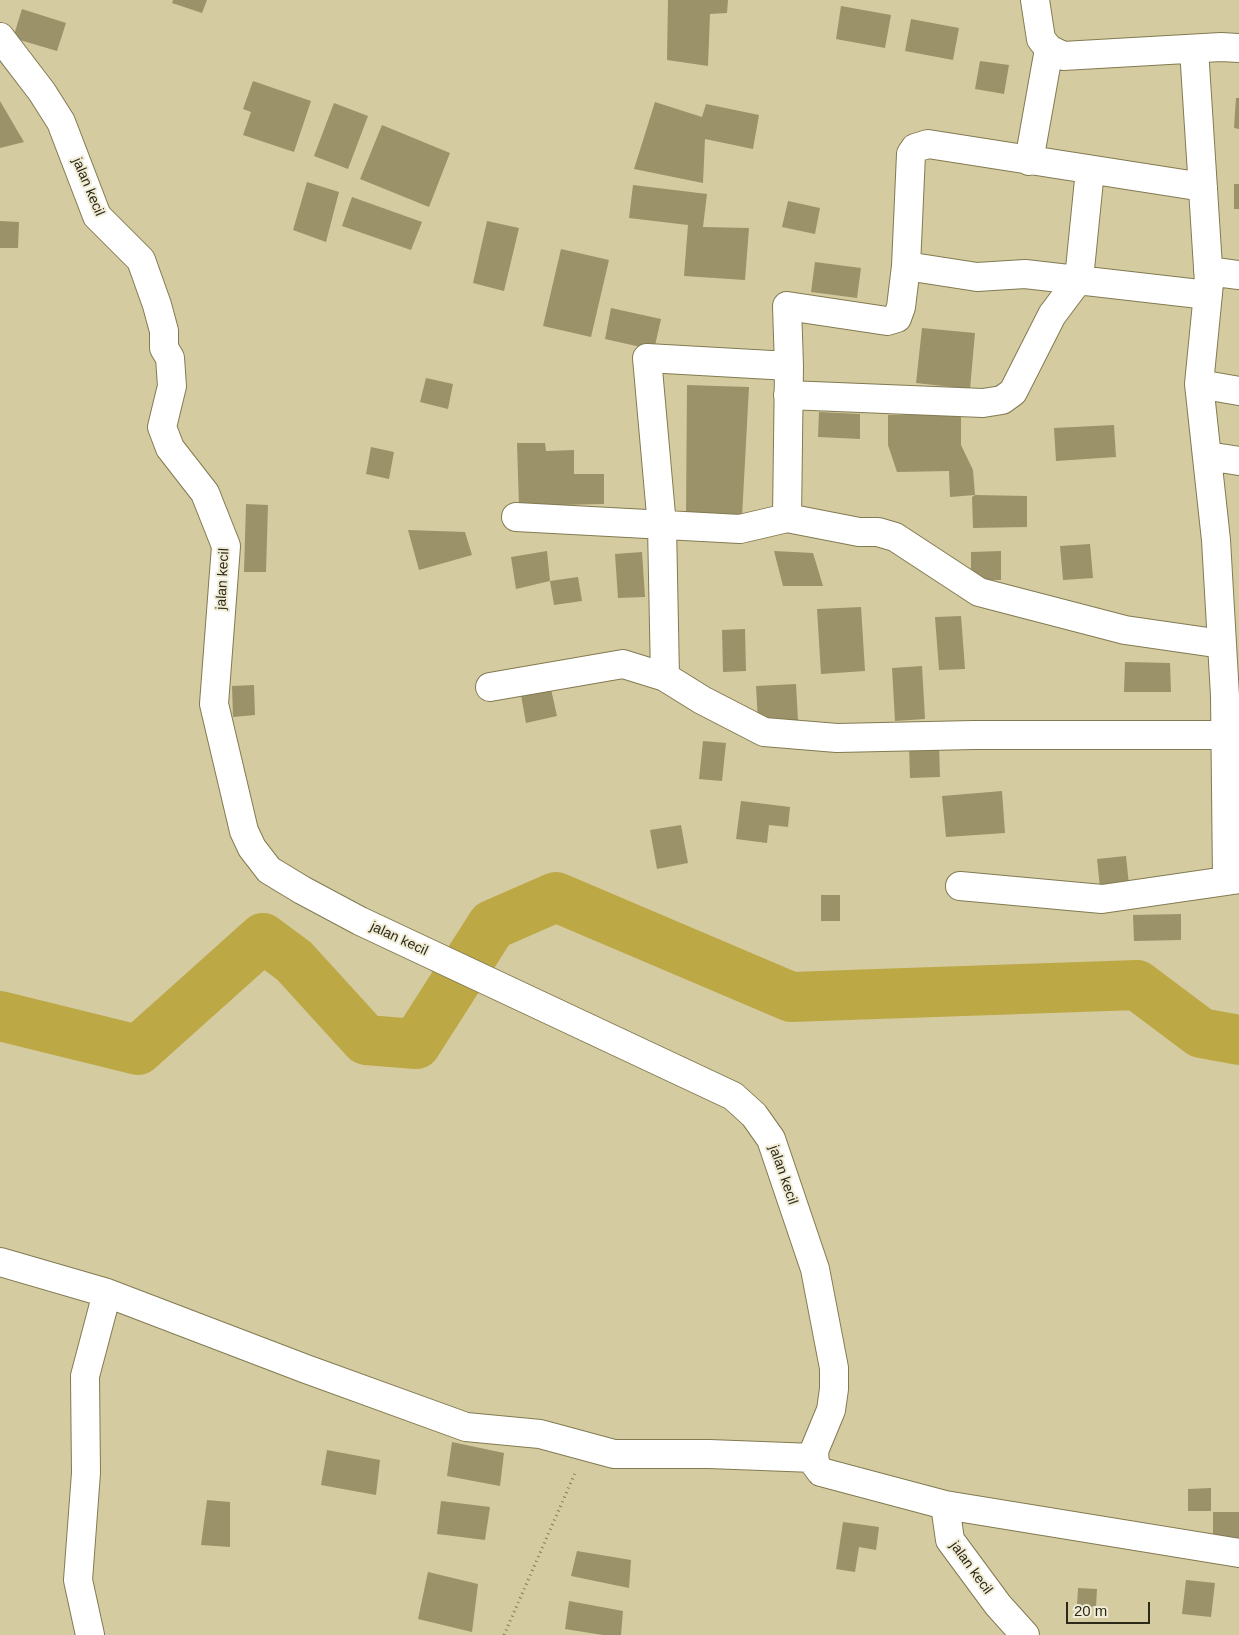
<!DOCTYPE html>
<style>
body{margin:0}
#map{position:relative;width:1239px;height:1635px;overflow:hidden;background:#d5cba0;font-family:Helvetica,sans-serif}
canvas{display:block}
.scale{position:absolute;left:1066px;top:1602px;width:84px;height:22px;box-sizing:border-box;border:2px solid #2c2918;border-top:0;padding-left:6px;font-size:15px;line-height:18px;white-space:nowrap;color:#2c2918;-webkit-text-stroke:4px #f0ecd6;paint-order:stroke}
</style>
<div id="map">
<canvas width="1239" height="1635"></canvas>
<div class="scale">20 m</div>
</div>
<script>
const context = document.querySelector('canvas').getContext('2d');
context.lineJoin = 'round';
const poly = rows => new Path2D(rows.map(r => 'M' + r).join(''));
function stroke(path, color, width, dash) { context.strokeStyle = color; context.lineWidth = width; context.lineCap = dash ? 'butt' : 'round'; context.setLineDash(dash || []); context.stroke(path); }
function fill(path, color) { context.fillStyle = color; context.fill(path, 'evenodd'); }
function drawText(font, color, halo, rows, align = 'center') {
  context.font = font + ' Helvetica,sans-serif'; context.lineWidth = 4; context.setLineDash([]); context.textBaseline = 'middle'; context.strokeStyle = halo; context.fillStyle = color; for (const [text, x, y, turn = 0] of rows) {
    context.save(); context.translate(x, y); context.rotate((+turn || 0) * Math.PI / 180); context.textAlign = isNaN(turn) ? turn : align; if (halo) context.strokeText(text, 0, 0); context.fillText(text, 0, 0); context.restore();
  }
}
const river = poly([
 [0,1016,138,1050,263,938,294,961,366,1040,416,1044,492,925,556,897,791,997,1137,985,1201,1033,1239,1040]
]);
const building = poly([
 [173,0,207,0,202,13,172,3],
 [668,0,728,0,727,13,710,14,708,66,667,60],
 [841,6,891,15,885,48,836,39],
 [22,9,66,23,57,51,13,38],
 [911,19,959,28,953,60,905,51],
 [980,61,1009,65,1004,94,975,89],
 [253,81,311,101,294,152,243,135,251,112,243,109],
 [1236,98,1239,98,1239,129,1234,128],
 [0,101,24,142,0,148],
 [655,102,702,117,706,104,759,115,753,149,705,139,703,183,634,169],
 [334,103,368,116,348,169,314,156],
 [382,125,450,153,429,207,360,179],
 [307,182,339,192,326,242,293,230],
 [1234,184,1239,184,1239,209,1234,209],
 [633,185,707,194,703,227,749,228,745,280,684,276,688,225,629,218],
 [352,197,422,222,411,250,342,226],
 [788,201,820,208,815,234,782,227],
 [0,221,19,222,18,248,0,248],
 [487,221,519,228,504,291,473,283],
 [561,249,609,260,591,337,543,326],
 [815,262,861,268,857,298,811,292],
 [611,308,661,319,654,350,605,339],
 [922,328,975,333,970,389,916,383],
 [426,378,453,384,448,409,420,402],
 [687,385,749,387,742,517,686,515],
 [819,412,860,414,860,439,818,437],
 [888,415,961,415,961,445,973,470,975,495,950,497,949,471,897,472,888,445],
 [1114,425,1116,457,1056,461,1054,428],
 [517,443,545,443,546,451,574,450,574,474,604,474,604,504,519,506],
 [371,447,394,452,389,479,366,474],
 [975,495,1027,496,1027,527,973,528,972,497],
 [246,504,268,505,266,572,244,572],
 [408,530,465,532,472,555,419,570],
 [1090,544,1093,578,1063,580,1060,546],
 [547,551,550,581,516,589,511,557],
 [774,551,813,553,823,586,783,586],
 [1001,551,1001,580,971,580,971,552],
 [642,552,645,597,618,598,615,554],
 [578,577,582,601,554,605,550,581],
 [861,607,865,671,821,674,817,609],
 [961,616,965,669,939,670,935,617],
 [745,629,746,671,723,672,722,630],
 [1125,662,1170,663,1171,692,1124,692],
 [922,666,925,719,895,721,892,668],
 [796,684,798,721,758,722,756,686],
 [254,685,255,715,233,717,232,686],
 [551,689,557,716,526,723,521,695],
 [703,741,726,743,722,781,699,779],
 [939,744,940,777,910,778,909,745],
 [1002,791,1005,833,946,837,942,796],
 [741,801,790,807,788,827,769,825,767,843,736,839],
 [681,825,688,863,657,869,650,830],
 [1126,856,1129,885,1100,888,1097,859],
 [821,895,840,895,840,921,821,921],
 [1181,914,1181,940,1134,941,1133,915],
 [452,1442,504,1453,500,1486,447,1476],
 [327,1450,380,1460,376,1495,321,1485],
 [1211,1488,1211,1511,1188,1511,1188,1489],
 [207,1500,230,1502,230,1547,201,1545],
 [441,1501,490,1507,485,1540,437,1534],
 [1213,1512,1239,1512,1239,1543,1213,1542],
 [843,1522,879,1527,876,1550,859,1547,855,1572,836,1569],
 [577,1551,631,1560,629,1588,571,1576],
 [428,1572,478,1584,472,1632,418,1619],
 [1186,1580,1215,1583,1211,1617,1182,1614],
 [1078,1588,1097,1589,1096,1607,1077,1606],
 [569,1601,623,1611,621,1635,603,1635,565,1629]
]);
const path = poly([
 [504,1635,575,1473]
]);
const minor = poly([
 [1035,0,1041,39,1049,49,1063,56,1221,47,1239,48],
 [0,37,42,92,61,122,97,216,141,260,157,305,164,331,164,348,170,358,172,386,162,427,170,448,205,493,226,546,214,704,244,831,252,848,269,870,302,890,360,921,733,1096,754,1115,771,1139,815,1269,834,1368,834,1389,831,1410,814,1451,815,1464,821,1472,945,1505,950,1540,998,1605,1025,1635],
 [1194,49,1209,283,1199,384,1216,540,1225,696,1227,880],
 [1029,161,1049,49],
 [906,266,911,154,915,148,928,144,1203,187],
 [1208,271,1239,275],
 [789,366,787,306,887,321,897,318,901,307,906,266,977,277,1025,274,1208,295],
 [1199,384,1239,391],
 [788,395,983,403,1002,400,1013,392,1052,315,1079,279,1090,170],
 [1207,456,1239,461],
 [516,517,740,529,787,518,859,532,878,532,895,537,979,592,1125,630,1222,644],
 [665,677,662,526,647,358,789,366,787,518],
 [490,687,623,664,665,677,702,700,764,732,837,738,974,735,1225,735],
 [960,886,1102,899,1239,879],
 [0,1262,107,1293,306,1369,466,1427,540,1434,614,1454,709,1454,814,1458],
 [945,1505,1239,1553],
 [90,1635,78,1580,86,1473,85,1376,107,1293]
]);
const streetNames = [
 ["jalan kecil",88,187,67],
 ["jalan kecil",223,579,-87],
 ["jalan kecil",399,939,25],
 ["jalan kecil",783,1175,71],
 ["jalan kecil",971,1568,54]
];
stroke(river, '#bda846', 50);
fill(building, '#9b9269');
stroke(minor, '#827a51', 30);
stroke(path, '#817a5c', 3, [1, 4]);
stroke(minor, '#fff', 28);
drawText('14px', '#2c2918', '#f0ecd6', streetNames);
</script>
